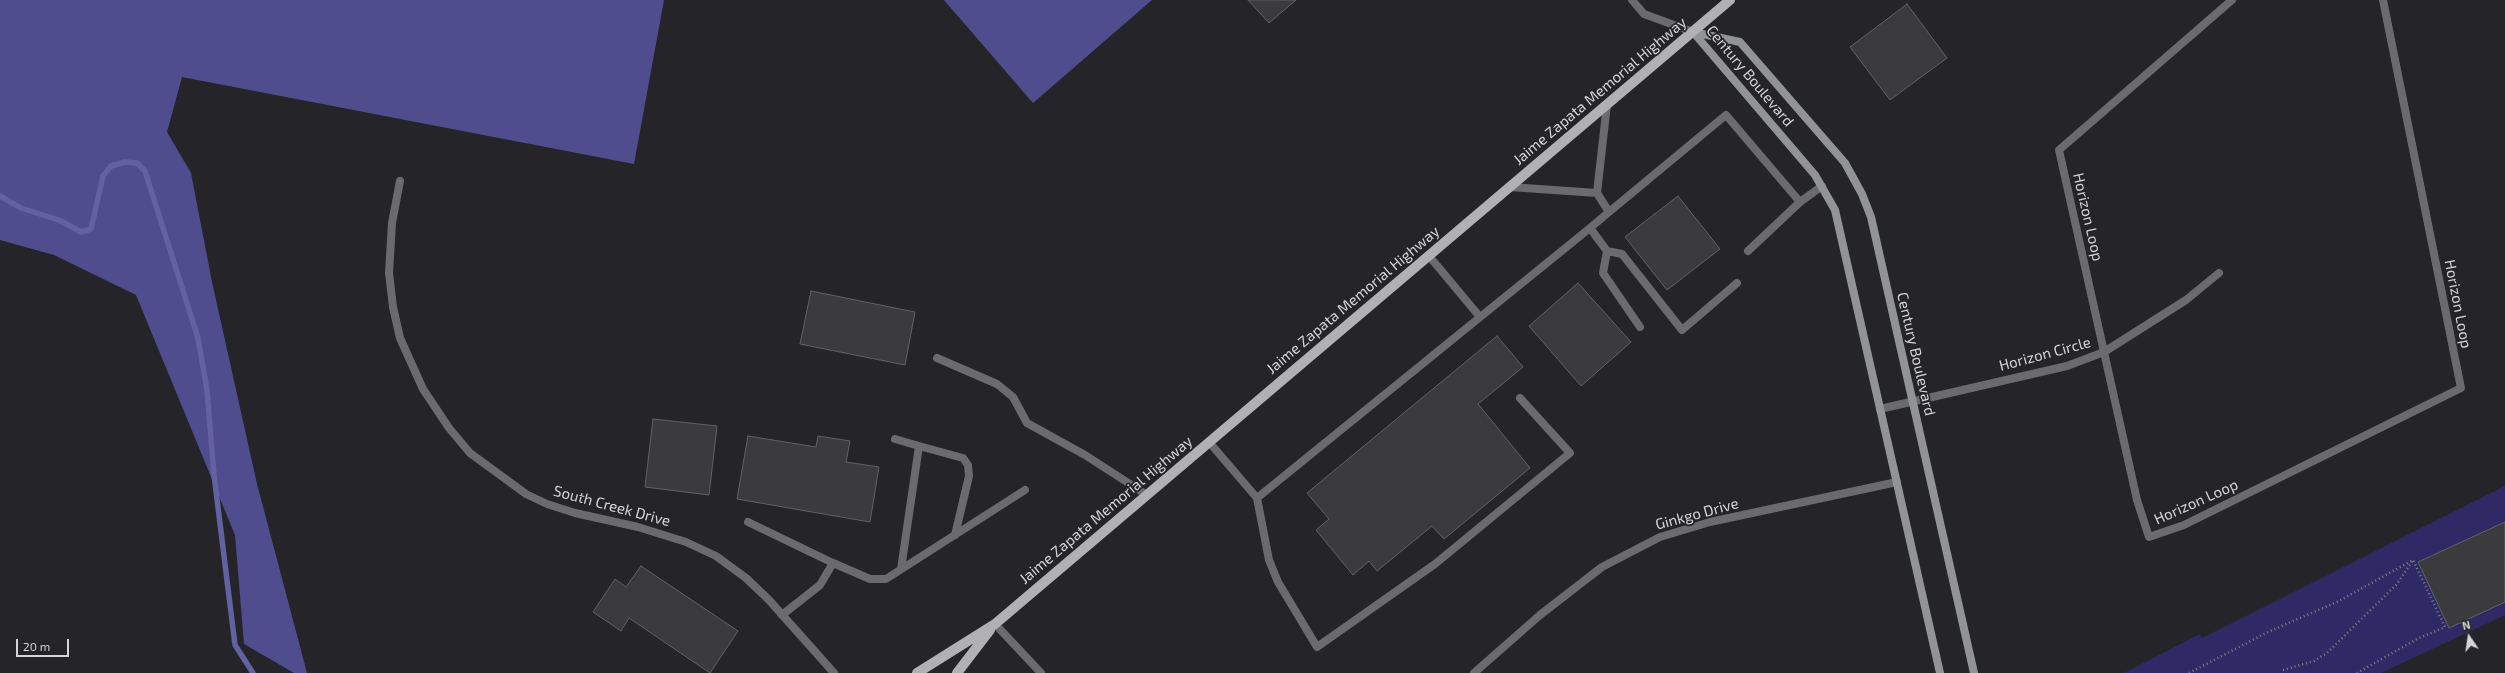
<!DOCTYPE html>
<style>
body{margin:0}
#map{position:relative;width:2505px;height:673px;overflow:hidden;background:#252529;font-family:"Exo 2",sans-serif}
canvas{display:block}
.north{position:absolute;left:2449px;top:617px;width:40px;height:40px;-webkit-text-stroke:3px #252529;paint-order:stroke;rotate:347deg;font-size:11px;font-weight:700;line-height:16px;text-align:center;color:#d5d5d7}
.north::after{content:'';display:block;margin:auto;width:14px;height:18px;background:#d5d5d7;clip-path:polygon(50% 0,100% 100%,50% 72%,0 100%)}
.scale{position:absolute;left:16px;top:639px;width:53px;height:18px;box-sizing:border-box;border:2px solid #d5d5d7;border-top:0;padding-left:5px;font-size:12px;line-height:14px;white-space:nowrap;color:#d5d5d7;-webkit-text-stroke:3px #252529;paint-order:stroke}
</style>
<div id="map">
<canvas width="2505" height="673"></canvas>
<div class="north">N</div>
<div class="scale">20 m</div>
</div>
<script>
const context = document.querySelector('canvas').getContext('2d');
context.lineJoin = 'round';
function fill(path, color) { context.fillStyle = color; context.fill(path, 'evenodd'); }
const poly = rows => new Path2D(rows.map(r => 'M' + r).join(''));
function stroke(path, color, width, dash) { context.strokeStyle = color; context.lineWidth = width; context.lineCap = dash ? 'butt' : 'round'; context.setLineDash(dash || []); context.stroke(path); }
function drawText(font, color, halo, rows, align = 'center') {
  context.font = font + ' "Exo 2",sans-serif'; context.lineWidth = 3.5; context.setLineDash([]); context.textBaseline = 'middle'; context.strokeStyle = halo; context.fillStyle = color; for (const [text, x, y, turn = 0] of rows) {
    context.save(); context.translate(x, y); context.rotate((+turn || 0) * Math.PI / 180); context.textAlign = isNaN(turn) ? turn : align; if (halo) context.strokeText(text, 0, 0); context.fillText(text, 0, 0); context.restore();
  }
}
const green = poly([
 [2505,486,2505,615,2381,673,2124,673,2200,634,2202,638]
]);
const forest = poly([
 [0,0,664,0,634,164,182,77,167,132,191,173,212,282,257,484,307,673,294,673,244,644,235,535,136,295,54,255,0,240],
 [944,0,1152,0,1033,103]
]);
const stream = poly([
 [0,196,21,208,59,220,81,232,91,229,103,176,111,166,125,162,137,163,145,171,198,338,207,390,214,475,235,645,253,673]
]);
const building = poly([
 [1248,0,1296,0,1269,23,1248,0],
 [1907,4,1947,58,1890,100,1850,47,1907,4],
 [1678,196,1720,249,1667,290,1625,237,1678,196],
 [1578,283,1631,342,1581,386,1529,326,1578,283],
 [811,291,915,312,905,365,800,344,811,291],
 [1497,336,1523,367,1478,404,1530,468,1444,539,1432,526,1377,571,1369,561,1353,575,1316,530,1329,519,1307,493,1497,336],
 [653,419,717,426,709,495,645,487,653,419],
 [748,436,816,447,818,436,850,441,846,462,879,467,870,522,737,499,748,436],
 [2505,522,2505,602,2449,628,2418,562,2505,522],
 [641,566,738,631,710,673,629,618,621,631,593,612,615,579,626,587,641,566]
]);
const path = poly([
 [2283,670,2314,661,2327,653,2397,584,2413,560],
 [2189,673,2268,632,2339,601,2413,560,2445,627,2417,639,2357,673]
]);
const lane = poly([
 [1510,187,1597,193],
 [1800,202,1822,186],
 [1609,212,1726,115,1800,202,1748,251],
 [1590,228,1607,251,1603,273,1640,327],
 [1607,251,1622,254,1682,330,1737,283],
 [1429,256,1480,317],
 [937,358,997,384,1013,397,1027,423,1085,455,1147,495],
 [895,439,919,446],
 [1209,442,1257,498,1590,228,1609,212,1597,193,1607,104],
 [1257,498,1269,560,1278,582,1317,647,1435,564,1570,453,1520,398],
 [748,522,833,563],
 [901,569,919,446,963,458,968,465,969,476,955,535],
 [782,615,820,585,833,563,870,579,886,579,1025,490]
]);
const street = poly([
 [1632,0,1644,14,1693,32],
 [2232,0,2059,150,2137,500,2149,537,2184,525,2461,388,2383,0],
 [400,181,392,223,389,273,393,307,400,338,423,389,449,428,470,453,526,494,547,504,575,513,638,527,686,542,716,556,746,578,769,600,834,673],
 [1880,409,2067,366,2104,352,2186,300,2219,273],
 [995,624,1041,673],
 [1474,673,1540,615,1602,567,1660,537,1710,522,1897,482]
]);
const secondary = poly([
 [1693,32,1740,42,1845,163,1862,194,1871,217,1974,673],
 [1693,32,1815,175,1835,210,1940,673]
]);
const primary = poly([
 [917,673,995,624,1730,0],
 [957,673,990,630]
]);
const streetNames = [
 ["Century Boulevard",1750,76,50],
 ["Jaime Zapata Memorial Highway",1600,91,-40],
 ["Horizon Loop",2088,217,77],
 ["Jaime Zapata Memorial Highway",1353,300,-40],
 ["Horizon Loop",2458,304,79],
 ["Century Boulevard",1916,354,77],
 ["Horizon Circle",2045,354,-15],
 ["Horizon Loop",2196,502,-24],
 ["South Creek Drive",612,506,15],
 ["Jaime Zapata Memorial Highway",1106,510,-40],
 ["Ginkgo Drive",1697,514,-15]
];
fill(green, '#2f2a66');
fill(forest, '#4f4d8d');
stroke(stream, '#6261a2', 5.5);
fill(building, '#3b3b3e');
stroke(building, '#626266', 1);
stroke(path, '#828284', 2.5, [1, 3]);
stroke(lane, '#6b6b6d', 8);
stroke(street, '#6b6b6d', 8);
stroke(secondary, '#929395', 8);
stroke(primary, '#b1b1b5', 10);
drawText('15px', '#d5d5d7', '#252529', streetNames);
</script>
